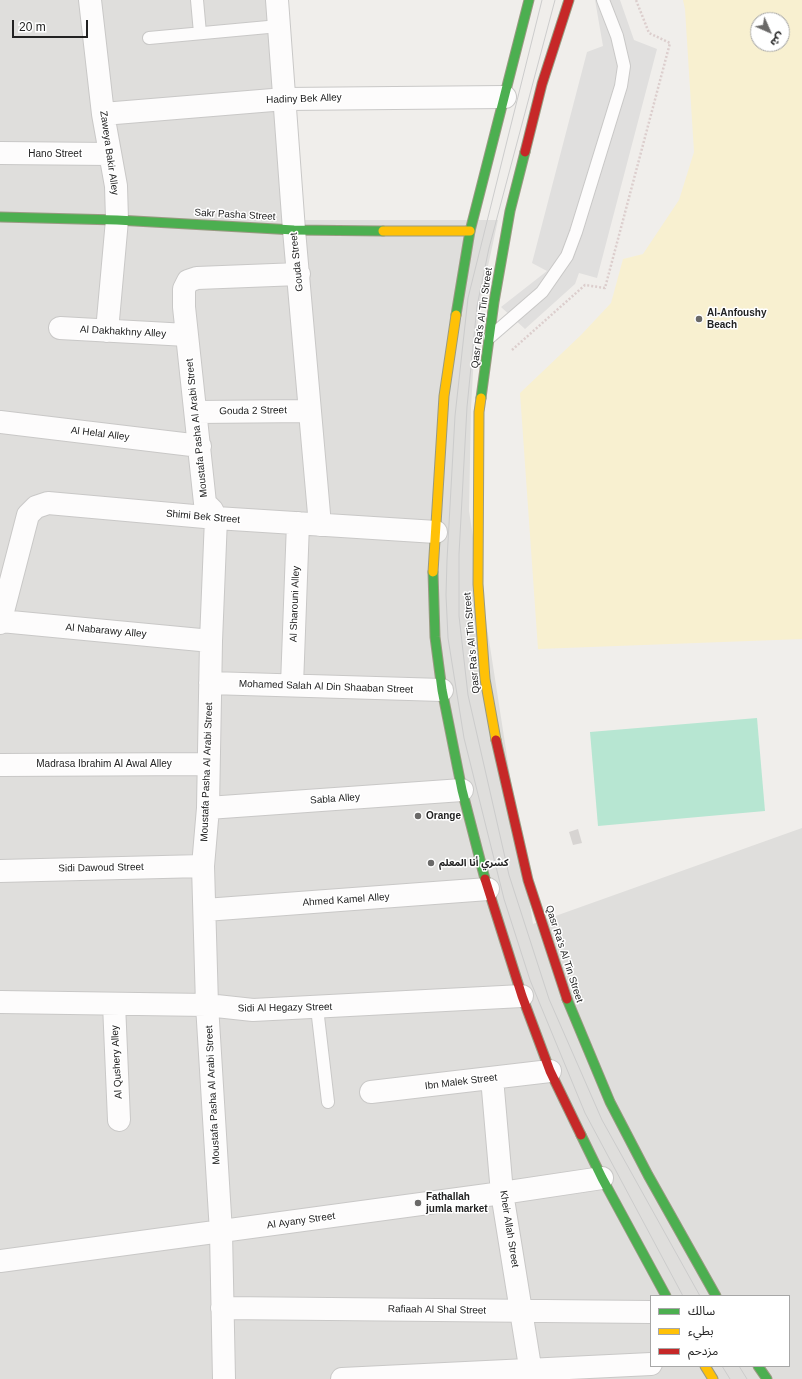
<!DOCTYPE html>
<meta charset="utf-8">
<style>
body{margin:0}
#map{position:relative;width:802px;height:1379px;overflow:hidden;background:#f0eeeb;font-family:Helvetica,"Noto Sans Arabic",sans-serif}
canvas{display:block}
.legend{position:absolute;left:650px;top:1295px;width:140px;height:72px;box-sizing:border-box;background:#fff;border:1px solid #a7a7a7;margin:0;padding:5px 7px;list-style:none;font-size:12px;color:#222}
.legend li{display:flex;align-items:center;gap:8px;height:20px}
.legend b{width:20px;border:1px solid #a7a7a7}
.north{position:absolute;left:750px;top:12px;width:40px;height:40px;box-sizing:border-box;background:#fff;border:1px solid #a7a7a7;border-radius:50%;rotate:135deg;font-size:11px;font-weight:700;line-height:16px;text-align:center;color:#222}
.north::after{content:'';display:block;margin:auto;width:14px;height:18px;background:#6a6968;clip-path:polygon(50% 0,100% 100%,50% 72%,0 100%)}
.scale{position:absolute;left:12px;top:20px;width:76px;height:18px;box-sizing:border-box;border:2px solid #222;border-top:0;padding-left:5px;font-size:12px;line-height:14px;white-space:nowrap;color:#222;-webkit-text-stroke:3px #fff;paint-order:stroke}
</style>
<div id="map">
<canvas width="802" height="1379"></canvas>
<ul class="legend">
<li><b style="height:5px;background:#4caf50"></b>سالك</li>
<li><b style="height:5px;background:#ffc107"></b>بطيء</li>
<li><b style="height:5px;background:#c62828"></b>مزدحم</li>
</ul>
<div class="north">ش</div>
<div class="scale">20 m</div>
</div>
<script>
const context = document.querySelector('canvas').getContext('2d');
context.lineJoin = 'round';
function fill(path, color) { context.fillStyle = color; context.fill(path, 'evenodd'); }
const poly = rows => new Path2D(rows.map(r => 'M' + r).join(''));
function stroke(path, color, width, dash) { context.strokeStyle = color; context.lineWidth = width; context.lineCap = dash ? 'butt' : 'round'; context.setLineDash(dash || []); context.stroke(path); }
function drawText(font, color, halo, rows, align = 'center') {
  context.font = font + ' Helvetica,"Noto Sans Arabic",sans-serif'; context.lineWidth = 3; context.setLineDash([]); context.textBaseline = 'middle'; context.strokeStyle = halo; context.fillStyle = color; for (const [text, x, y, turn = 0] of rows) {
    context.save(); context.translate(x, y); context.rotate((+turn || 0) * Math.PI / 180); context.textAlign = isNaN(turn) ? turn : align; if (halo) context.strokeText(text, 0, 0); context.fillText(text, 0, 0); context.restore();
  }
}
const residential = poly([
 [0,0,266,0,284,220,498,220,480,303,474,355,471,408,469,511,533,924,802,828,802,1379,0,1379],
 [651,1296,789,1296,789,1366,651,1366]
]);
const sand = poly([
 [683,0,802,0,802,639,538,649,520,393,581,335,611,303,623,259,643,254,679,200,694,152,685,9],
 [758,20,782,20,782,44,758,44]
]);
const pitch = poly([
 [757,718,765,811,598,826,590,732]
]);
const parking = poly([
 [595,0,620,0,634,40,657,49,597,278,579,273,575,284,525,329,501,307,547,271,532,263,587,52,603,46]
]);
const building = poly([
 [578,829,582,843,573,845,569,832]
]);
const path = poly([
 [512,350,585,285,605,288,670,43,649,33,636,0]
]);
const lane = poly([
 [197,0,200,33],
 [149,38,279,26],
 [490,337,542,292,567,256,576,232,621,86,624,66,617,36,603,0],
 [317,1008,328,1102]
]);
const street = poly([
 [90,0,103,114,116,186,117,220,107,331],
 [277,0,294,230,320,525],
 [103,114,285,99,505,97],
 [0,153,110,154],
 [60,328,187,335],
 [196,412,310,411],
 [0,422,200,446],
 [0,621,211,641],
 [0,623,28,515,36,507,48,503,216,518,436,532],
 [210,683,442,690],
 [292,685,298,523],
 [0,765,208,764],
 [208,808,462,790],
 [0,871,203,866],
 [205,910,488,889],
 [0,1002,207,1005,253,1010,522,996],
 [114,1004,119,1120],
 [492,1078,502,1193,532,1379],
 [371,1092,550,1071],
 [0,1261,502,1193,602,1178],
 [222,1308,651,1312],
 [224,1379,221,1232,207,1005,203,866,208,808,211,641,216,518,212,510,205,503,184,307,184,289,188,281,197,278,299,274],
 [342,1379,651,1364]
]);
const fast = poly([
 [0,217,117,220,294,230,383,231],
 [456,315,470,231,529,0],
 [481,398,494,302,510,211,525,152],
 [433,572,435,637,442,690,462,790,485,879],
 [567,999,610,1102,648,1175,716,1296],
 [581,1135,602,1178,666,1296],
 [758,1366,767,1379]
]);
const slow = poly([
 [383,231,470,231],
 [481,398,479,412,478,584,485,679,496,740],
 [433,572,444,396,456,315],
 [705,1366,713,1379]
]);
const jam = poly([
 [525,152,542,84,569,0],
 [496,740,528,880,567,999],
 [485,879,522,996,550,1071,581,1135]
]);
const tram = poly([
 [542,0,468,298,455,416,447,560,446,595,448,638,464,738,504,899,530,980,585,1113,683,1296],
 [555,0,489,248,477,306,467,407,459,554,459,616,468,695,509,875,549,999,602,1120,700,1296],
 [722,1366,730,1379],
 [739,1366,747,1379]
]);
const markers = [
 [699,319,4,"#6a6968"],
 [418,816,4,"#6a6968"],
 [431,863,4,"#6a6968"],
 [418,1203,4,"#6a6968"]
];
const streetNames = [
 ["Hadiny Bek Alley",304,99,-2],
 ["Zaweya Bakir Alley",109,153,82],
 ["Hano Street",55,154],
 ["Sakr Pasha Street",235,215,3],
 ["Gouda Street",297,262,-96],
 ["Qasr Ra's Al Tin Street",482,318,-82],
 ["Al Dakhakhny Alley",123,332,3],
 ["Gouda 2 Street",253,411,-1],
 ["Moustafa Pasha Al Arabi Street",197,428,-96],
 ["Al Helal Alley",100,434,7],
 ["Shimi Bek Street",203,517,5],
 ["Al Sharouni Alley",295,604,-88],
 ["Al Nabarawy Alley",106,631,5],
 ["Qasr Ra's Al Tin Street",472,643,-95],
 ["Mohamed Salah Al Din Shaaban Street",326,687,2],
 ["Madrasa Ibrahim Al Awal Alley",104,764],
 ["Moustafa Pasha Al Arabi Street",207,772,-88],
 ["Sabla Alley",335,799,-4],
 ["Sidi Dawoud Street",101,868,-1],
 ["Ahmed Kamel Alley",346,900,-4],
 ["Qasr Ra's Al Tin Street",564,954,72],
 ["Sidi Al Hegazy Street",285,1008,-1],
 ["Al Qushery Alley",117,1062,-93],
 ["Ibn Malek Street",461,1082,-7],
 ["Moustafa Pasha Al Arabi Street",213,1095,-93],
 ["Al Ayany Street",301,1221,-8],
 ["Kheir Allah Street",509,1229,81],
 ["Rafiaah Al Shal Street",437,1310,1]
];
const poiNames = [
 ["Al-Anfoushy",707,313],
 ["Beach",707,325],
 ["Orange",426,816],
 ["كشري أنا المعلم",439,863],
 ["Fathallah",426,1197],
 ["jumla market",426,1209]
];
fill(residential, '#dfdedc');
fill(sand, '#f8f0d0');
fill(pitch, '#b7e6d2');
fill(parking, '#e0dfde');
fill(building, '#d7d4d2');
stroke(lane, '#c9c8c7', 14);
stroke(street, '#c9c8c7', 24);
stroke(fast, '#999a82', 11);
stroke(slow, '#999a82', 11);
stroke(jam, '#999a82', 11);
stroke(path, '#dccecd', 2.5, [2, 2]);
stroke(lane, '#fdfcfc', 12);
stroke(street, '#fdfcfc', 22);
stroke(fast, '#4caf50', 9);
stroke(slow, '#ffc107', 9);
stroke(jam, '#c62828', 9);
stroke(tram, '#ccc', 1);
for (const [x, y, r, color] of markers) { const dot = new Path2D(); dot.arc(x, y, r, 0, 2 * Math.PI); context.fillStyle = color; context.fill(dot); stroke(dot, '#fff', 1.5); }
drawText('10px', '#222', '#fff', streetNames);
drawText('bold 10px', '#222', '#fff', poiNames, 'left');
</script>
